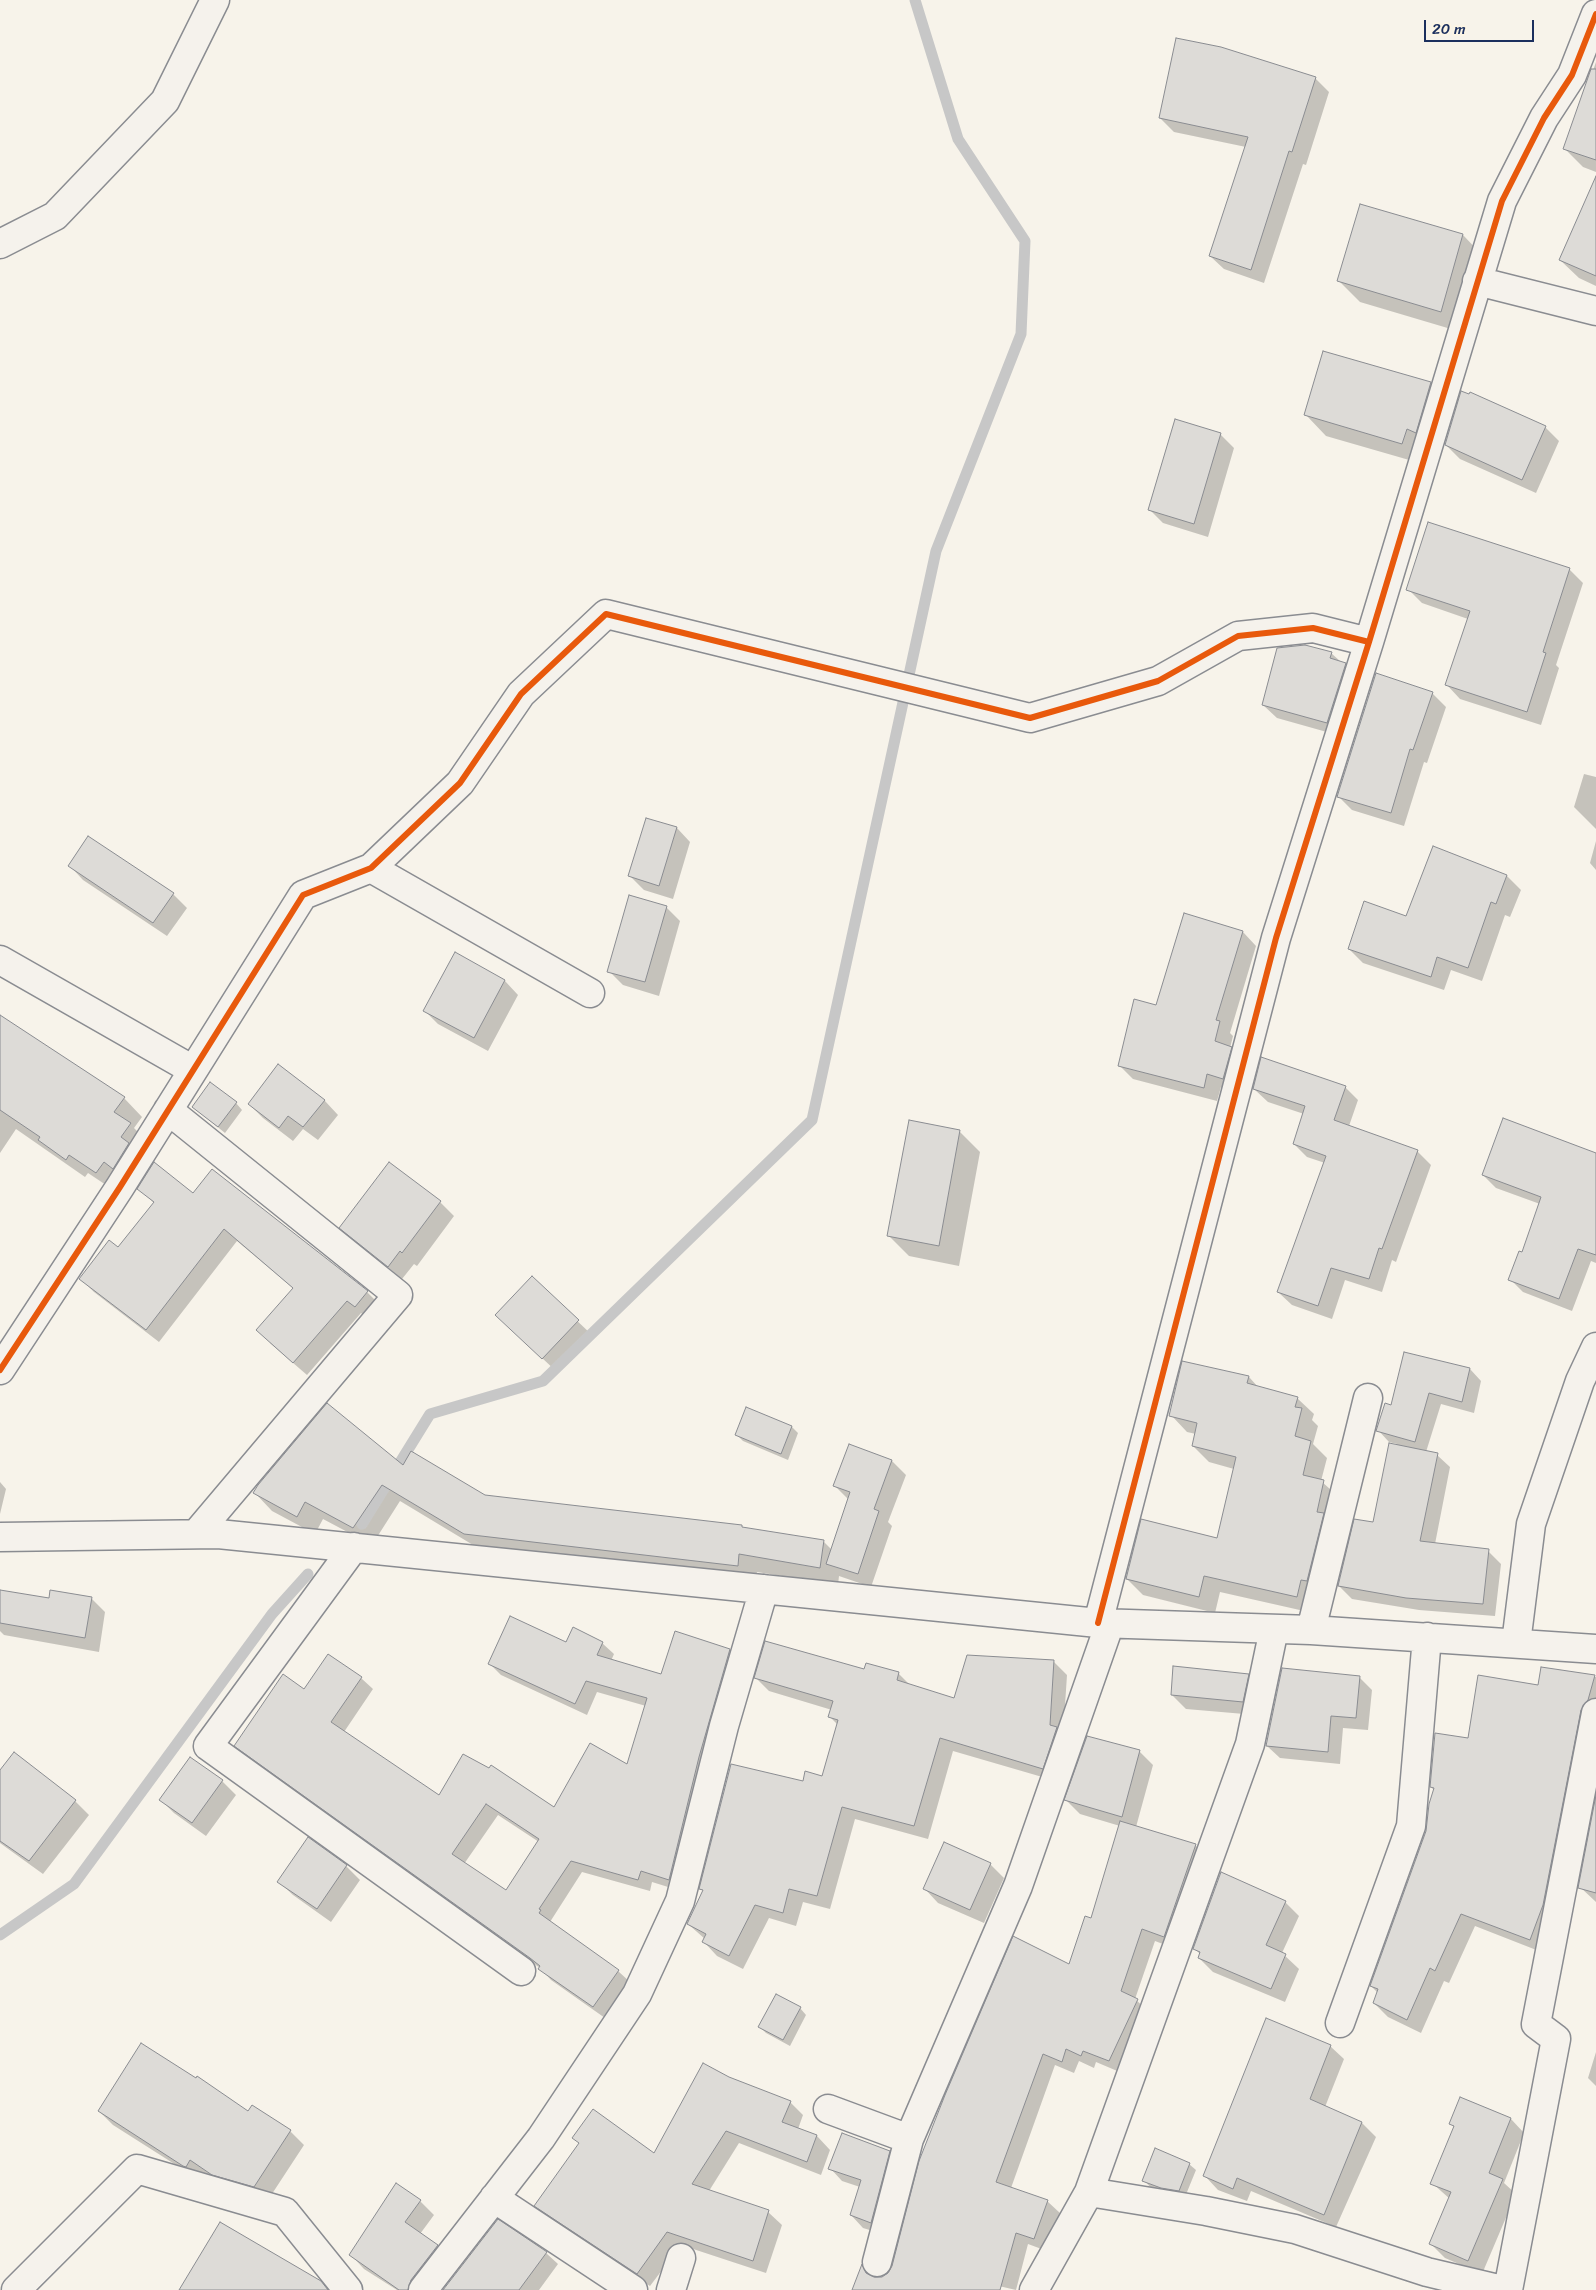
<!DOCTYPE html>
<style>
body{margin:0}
#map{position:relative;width:1596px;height:2290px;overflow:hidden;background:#f7f3ea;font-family:Sriracha,sans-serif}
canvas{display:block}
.scale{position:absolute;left:1424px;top:20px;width:110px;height:22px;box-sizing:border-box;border:2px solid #1b2f5e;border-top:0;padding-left:6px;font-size:15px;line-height:18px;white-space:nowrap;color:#1b2f5e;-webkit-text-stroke:4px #fcf5e5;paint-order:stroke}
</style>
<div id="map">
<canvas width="1596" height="2290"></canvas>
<div class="scale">20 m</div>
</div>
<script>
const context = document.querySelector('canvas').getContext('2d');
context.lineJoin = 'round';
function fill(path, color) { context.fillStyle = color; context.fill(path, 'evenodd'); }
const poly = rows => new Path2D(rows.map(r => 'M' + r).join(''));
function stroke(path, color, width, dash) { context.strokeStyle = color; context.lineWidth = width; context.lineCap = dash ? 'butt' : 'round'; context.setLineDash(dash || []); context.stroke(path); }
const shadow = poly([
 [1596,62,1596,172,1583,167,1565,149],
 [1315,78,1329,92,1306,165,1303,164,1264,283,1224,269,1210,256,1246,147,1174,132,1160,118],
 [1596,179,1596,286,1579,278,1560,260],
 [1463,235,1483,256,1461,332,1360,302,1339,281],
 [1430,384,1451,404,1423,464,1326,436,1306,415],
 [1545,427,1559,441,1536,493,1460,459,1446,445],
 [1220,434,1234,448,1208,537,1163,523,1150,510],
 [1569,569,1583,583,1556,665,1559,668,1541,725,1460,699,1447,685,1468,619,1422,603,1408,589],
 [1331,653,1359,678,1341,736,1277,718,1263,705],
 [1432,693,1446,707,1427,763,1424,762,1404,826,1352,810,1338,796],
 [1584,774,1596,777,1596,829,1574,807],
 [647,820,677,828,690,842,673,899,644,890,630,876],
 [1596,841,1596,870,1590,863],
 [70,866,173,894,187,908,167,936,83,880],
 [1507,876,1521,890,1510,917,1505,915,1482,981,1451,970,1444,990,1363,963,1349,949,1407,917],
 [666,907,680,921,659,996,623,985,609,971],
 [1243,932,1256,946,1230,1033,1233,1036,1230,1048,1245,1062,1237,1092,1221,1087,1217,1101,1133,1079,1119,1065,1157,1006],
 [455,954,505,981,518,995,488,1051,438,1024,425,1011],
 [0,1018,124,1098,142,1117,134,1128,148,1142,115,1191,88,1173,85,1177,16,1129,0,1153],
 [278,1066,325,1101,338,1115,318,1140,303,1129,293,1141,263,1118,249,1104],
 [1345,1087,1358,1100,1349,1126,1417,1151,1431,1165,1396,1262,1392,1260,1382,1292,1345,1280,1332,1319,1292,1305,1278,1292,1325,1163,1307,1157,1294,1144,1304,1114,1268,1102,1254,1089],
 [236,1103,242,1110,225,1133,193,1107],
 [959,1131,980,1152,959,1266,909,1256,889,1236],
 [1596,1154,1596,1263,1591,1261,1572,1311,1523,1292,1510,1279,1523,1254,1540,1204,1496,1188,1483,1175],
 [139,1189,193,1195,367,1292,380,1305,369,1319,361,1313,307,1375,270,1343,294,1289,237,1241,159,1342,94,1292,81,1279,118,1249,154,1203],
 [440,1202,454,1216,417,1266,414,1264,402,1279,341,1228],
 [532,1278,592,1335,557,1372,511,1329],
 [1405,1353,1470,1369,1481,1381,1474,1413,1441,1404,1426,1452,1437,1455,1450,1467,1435,1544,1488,1551,1501,1564,1495,1616,1419,1610,1352,1599,1339,1586,1374,1523,1397,1444,1389,1442,1378,1430,1391,1407],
 [1249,1377,1259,1388,1297,1398,1314,1414,1312,1420,1318,1426,1313,1444,1327,1458,1321,1481,1340,1498,1313,1613,1220,1592,1215,1613,1143,1595,1127,1579,1218,1539,1234,1469,1209,1462,1193,1446,1196,1434,1187,1432,1171,1415],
 [792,1427,798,1433,788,1460,743,1441,736,1434],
 [850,1445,892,1461,906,1475,888,1522,892,1526,871,1587,839,1576,838,1585,757,1572,755,1583,483,1551,400,1501,372,1545,323,1519,315,1534,272,1511,255,1493,403,1467,484,1496,742,1527,744,1529,824,1542,832,1550,849,1500,835,1486],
 [0,1482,6,1489,0,1514],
 [0,1591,50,1599,91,1598,105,1612,99,1652,4,1635,0,1631],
 [602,1643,614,1654,611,1661,662,1675,730,1650,741,1661,681,1891,652,1882,650,1891,582,1872,550,1922,618,1971,630,1982,605,2018,551,1980,540,1968,247,1757,236,1745,304,1690,361,1678,373,1689,344,1732,440,1797,555,1809,628,1765,646,1706,597,1692,587,1715,501,1675,489,1663,567,1644],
 [498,1815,539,1842,506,1892,464,1864],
 [1054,1662,1067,1675,1063,1736,1056,1781,953,1751,928,1839,855,1819,830,1909,803,1902,796,1926,769,1918,743,1969,717,1956,704,1942,705,1939,688,1924,704,1892,701,1888,804,1783,823,1777,838,1725,830,1717,832,1710,769,1691,756,1678,865,1671,898,1673,911,1686,955,1699],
 [1542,1669,1596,1677,1596,1720,1544,1953,1475,1926,1449,1983,1444,1981,1421,2033,1388,2017,1374,2003,1378,1993,1371,1986,1427,1831,1434,1790,1431,1787,1469,1739,1539,1686],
 [1248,1675,1262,1689,1256,1715,1186,1709,1172,1695],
 [1359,1677,1372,1690,1368,1730,1343,1728,1340,1764,1280,1758,1267,1746],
 [1139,1751,1153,1765,1136,1827,1195,1845,1208,1858,1176,1949,1155,1941,1135,1999,1150,2013,1122,2073,1096,2062,1094,2068,1079,2061,1074,2073,1055,2065,1011,2188,1047,2201,1060,2213,1047,2251,1028,2244,1016,2290,973,2280,969,2290,854,2290,862,2266,874,2278,882,2278,889,2273,1069,1965,1092,1920,1120,1826,1080,1814,1066,1800],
 [14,1754,75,1801,89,1815,43,1874,0,1843,0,1772],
 [190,1758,222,1781,236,1795,206,1836,174,1813,161,1800],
 [309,1839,346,1866,360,1880,331,1922,293,1895,279,1882],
 [1596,1839,1596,1902,1580,1887],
 [990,1864,1004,1878,984,1923,938,1903,925,1889],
 [1285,1902,1299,1916,1282,1953,1299,1969,1285,2002,1213,1972,1199,1958,1200,1954,1194,1948],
 [800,2008,806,2015,790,2046,766,2033,760,2027],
 [1330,2046,1344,2059,1325,2107,1362,2123,1376,2137,1336,2227,1251,2191,1247,2201,1218,2190,1205,2176],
 [1596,2052,1596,2086,1588,2078],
 [1461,2099,1511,2119,1524,2133,1504,2183,1516,2194,1482,2274,1445,2258,1431,2244,1450,2199,1432,2183,1454,2127,1451,2124],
 [790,2102,803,2115,798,2129,817,2136,830,2150,821,2175,739,2143,709,2191,768,2212,782,2225,766,2273,681,2245,650,2286,549,2219,535,2205,580,2144,573,2138,655,2155],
 [252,2107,290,2131,304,2145,268,2200,227,2188,204,2173,200,2180,198,2179,113,2125,99,2111,248,2113],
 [889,2152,902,2164,883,2234,863,2228,851,2215,860,2187,842,2181,830,2168],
 [1189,2164,1196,2170,1185,2197,1169,2194,1150,2187,1144,2180],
 [420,2201,434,2215,420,2234,437,2246,451,2260,428,2290,397,2290,364,2269,351,2255],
 [546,2253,558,2264,539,2290,444,2290]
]);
const stream = poly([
 [362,1524,430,1414,543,1381,812,1120,936,551,1021,334,1025,241,958,139,915,0],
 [0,1935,74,1884,272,1614,308,1574]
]);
const building = poly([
 [1176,38,1221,47,1316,77,1292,152,1289,151,1251,270,1209,256,1248,137,1159,118,1176,38],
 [1591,69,1596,69,1596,160,1563,149,1591,69],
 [1596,176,1596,276,1559,260,1596,176],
 [1360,204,1463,234,1441,312,1337,281,1360,204],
 [1323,351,1431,382,1416,433,1407,429,1402,444,1304,415,1323,351],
 [1461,391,1469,394,1470,392,1546,426,1522,480,1445,445,1461,391],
 [1175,419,1221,433,1194,524,1148,510,1175,419],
 [1428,522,1570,568,1543,652,1546,653,1527,712,1445,685,1470,611,1406,590,1428,522],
 [1305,645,1332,652,1330,658,1346,663,1327,723,1262,705,1277,648,1305,645],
 [1376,673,1433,692,1413,750,1410,749,1391,813,1337,797,1376,673],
 [646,818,677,827,659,886,628,876,646,818],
 [88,836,174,893,153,923,68,866,88,836],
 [1433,846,1507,875,1496,904,1491,902,1468,968,1437,957,1431,977,1348,949,1364,901,1406,916,1433,846],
 [629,895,667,906,645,982,607,972,629,895],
 [1184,913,1243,931,1216,1020,1220,1021,1215,1041,1232,1047,1223,1079,1207,1074,1204,1088,1118,1066,1134,999,1156,1005,1184,913],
 [455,952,505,980,474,1038,423,1011,455,952],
 [0,1015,125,1097,114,1112,131,1123,121,1137,129,1143,113,1169,104,1162,96,1173,69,1155,66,1160,38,1140,40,1137,0,1110,0,1015],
 [1261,1057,1346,1086,1334,1120,1418,1150,1382,1249,1379,1248,1369,1279,1331,1268,1318,1306,1277,1292,1326,1156,1293,1144,1305,1106,1253,1089,1261,1057],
 [278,1064,325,1100,303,1127,288,1116,279,1128,248,1104,278,1064],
 [210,1082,237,1102,218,1127,192,1107,210,1082],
 [1503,1118,1596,1153,1596,1255,1578,1249,1559,1299,1508,1280,1519,1251,1522,1252,1541,1197,1482,1175,1503,1118],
 [909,1120,960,1130,939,1246,887,1236,909,1120],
 [154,1162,193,1193,212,1169,368,1291,355,1307,347,1301,293,1363,256,1330,293,1288,224,1229,146,1330,79,1279,109,1240,118,1247,154,1202,137,1189,154,1162],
 [389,1162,441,1201,402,1253,400,1251,388,1267,339,1228,389,1162],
 [532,1276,579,1320,542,1359,495,1315,532,1276],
 [1404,1352,1470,1368,1462,1402,1429,1393,1415,1442,1376,1431,1385,1403,1391,1405,1404,1352],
 [1182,1361,1249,1376,1247,1383,1298,1397,1295,1407,1302,1408,1295,1436,1311,1441,1303,1475,1324,1480,1317,1512,1324,1513,1307,1581,1301,1580,1297,1597,1204,1576,1199,1597,1126,1579,1141,1519,1217,1538,1236,1457,1192,1446,1197,1423,1169,1416,1182,1361],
 [327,1403,403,1465,411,1451,485,1495,742,1525,742,1527,824,1540,820,1568,739,1554,738,1566,464,1534,382,1485,353,1528,305,1502,297,1517,253,1493,258,1485,327,1403],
 [746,1407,792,1426,781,1454,735,1435,746,1407],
 [1389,1443,1438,1453,1420,1541,1489,1549,1483,1604,1406,1598,1338,1586,1354,1519,1373,1522,1389,1443],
 [849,1444,892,1460,874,1509,879,1511,858,1574,826,1564,850,1492,833,1486,849,1444],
 [0,1590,49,1598,50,1590,92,1597,85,1638,0,1623,0,1590],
 [510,1616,566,1642,573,1627,603,1642,597,1655,661,1674,675,1631,730,1649,699,1757,669,1880,641,1871,638,1880,571,1861,539,1909,541,1910,539,1913,619,1970,593,2007,538,1969,540,1966,530,1958,234,1746,283,1674,304,1689,328,1654,362,1677,331,1722,439,1795,463,1754,489,1768,491,1765,554,1807,590,1743,627,1764,647,1698,586,1681,575,1704,488,1664,510,1616],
 [486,1804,539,1839,506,1890,452,1854,486,1804],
 [765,1641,864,1669,866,1663,899,1672,897,1680,954,1698,967,1655,1054,1660,1050,1725,1057,1727,1043,1769,940,1738,914,1826,842,1807,817,1896,789,1889,783,1913,755,1905,729,1956,702,1942,706,1934,687,1924,703,1890,699,1889,731,1764,803,1781,805,1771,822,1776,838,1720,828,1717,833,1701,754,1678,765,1641],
 [1173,1666,1249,1674,1243,1702,1171,1695,1173,1666],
 [1541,1667,1595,1675,1588,1700,1581,1710,1543,1905,1530,1940,1461,1914,1435,1971,1430,1968,1407,2020,1373,2003,1378,1989,1370,1986,1426,1831,1429,1804,1434,1788,1430,1787,1435,1733,1468,1738,1478,1675,1538,1685,1541,1667],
 [1282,1668,1360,1676,1356,1718,1331,1716,1328,1752,1266,1746,1282,1668],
 [1087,1736,1140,1750,1122,1817,1064,1800,1087,1736],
 [14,1752,76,1800,29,1861,0,1841,0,1770,14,1752],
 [190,1757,223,1780,192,1823,159,1800,190,1757],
 [1596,1795,1596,1893,1578,1888,1596,1795],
 [1120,1821,1196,1844,1164,1937,1142,1929,1121,1991,1138,1999,1109,2061,1083,2051,1081,2056,1066,2049,1062,2062,1043,2054,996,2182,1048,2200,1034,2239,1016,2233,1000,2290,852,2290,862,2264,866,2273,874,2277,882,2277,888,2273,892,2266,919,2161,945,2095,1013,1936,1069,1964,1085,1916,1091,1918,1120,1821],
 [308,1837,347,1865,317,1909,277,1882,308,1837],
 [944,1842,991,1863,970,1910,923,1889,944,1842],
 [1221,1872,1286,1901,1266,1945,1286,1954,1271,1989,1198,1958,1200,1952,1193,1949,1221,1872],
 [776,1994,801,2007,783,2040,758,2027,776,1994],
 [1266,2018,1331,2045,1310,2099,1362,2122,1324,2215,1237,2178,1233,2189,1203,2176,1266,2018],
 [141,2043,196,2078,197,2076,248,2111,252,2105,291,2130,254,2187,212,2175,190,2160,186,2167,183,2166,98,2111,141,2043],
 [703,2063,729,2077,791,2101,782,2122,817,2135,807,2162,726,2131,692,2184,769,2210,753,2261,667,2232,637,2274,534,2206,579,2143,572,2138,593,2109,654,2153,703,2063],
 [1460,2097,1511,2118,1489,2173,1503,2179,1468,2261,1429,2244,1451,2192,1430,2184,1454,2126,1449,2124,1460,2097],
 [842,2133,890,2151,871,2223,850,2215,861,2180,828,2169,842,2133],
 [1155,2148,1190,2163,1179,2191,1161,2188,1142,2181,1155,2148],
 [396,2183,421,2200,405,2222,438,2245,411,2280,408,2290,399,2290,349,2255,396,2183],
 [498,2219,547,2252,519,2290,443,2290,498,2219],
 [220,2222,321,2281,328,2290,179,2290,220,2222]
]);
const minor = poly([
 [0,244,55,216,165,101,215,0],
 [1477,281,1596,311],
 [371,868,590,993],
 [0,960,193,1070],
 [168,1110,398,1295,196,1534],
 [0,1370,120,1187,303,895,371,868,460,783,521,694,606,614,1030,718,1158,681,1238,636,1313,628,1369,642],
 [0,1537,218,1534,1098,1623,1311,1630,1596,1649],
 [354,1547,208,1746,521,1971],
 [1098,1623,1276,938,1369,642,1502,201,1544,118,1572,75,1596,14],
 [1311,1630,1368,1398],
 [1516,1643,1531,1524,1580,1381,1596,1347],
 [1340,2023,1411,1826,1427,1637],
 [828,2109,909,2139],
 [1089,2192,1206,2211,1295,2229,1427,2272,1503,2290],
 [494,2198,633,2290],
 [877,2262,909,2139,1018,1886,1110,1623],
 [16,2290,137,2169,285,2212,348,2290],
 [423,2290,541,2138,637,1994,680,1901,724,1726,764,1589],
 [671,2290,681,2258],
 [1034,2290,1089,2192,1250,1744,1274,1629],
 [1508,2290,1556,2039,1536,2024,1596,1713]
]);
const cycleway = poly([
 [0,1370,120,1187,303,895,371,868,460,783,521,694,606,614,1030,718,1158,681,1238,636,1313,628,1369,642],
 [1098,1623,1276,938,1369,642,1502,201,1544,118,1572,75,1596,14]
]);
fill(shadow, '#0003');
stroke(stream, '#c7c7c7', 11);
fill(building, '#dddbd7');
stroke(building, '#8a8c91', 1);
stroke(minor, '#8a8c91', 31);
stroke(minor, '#f5f2ec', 28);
stroke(cycleway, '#e8590c', 6);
</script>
